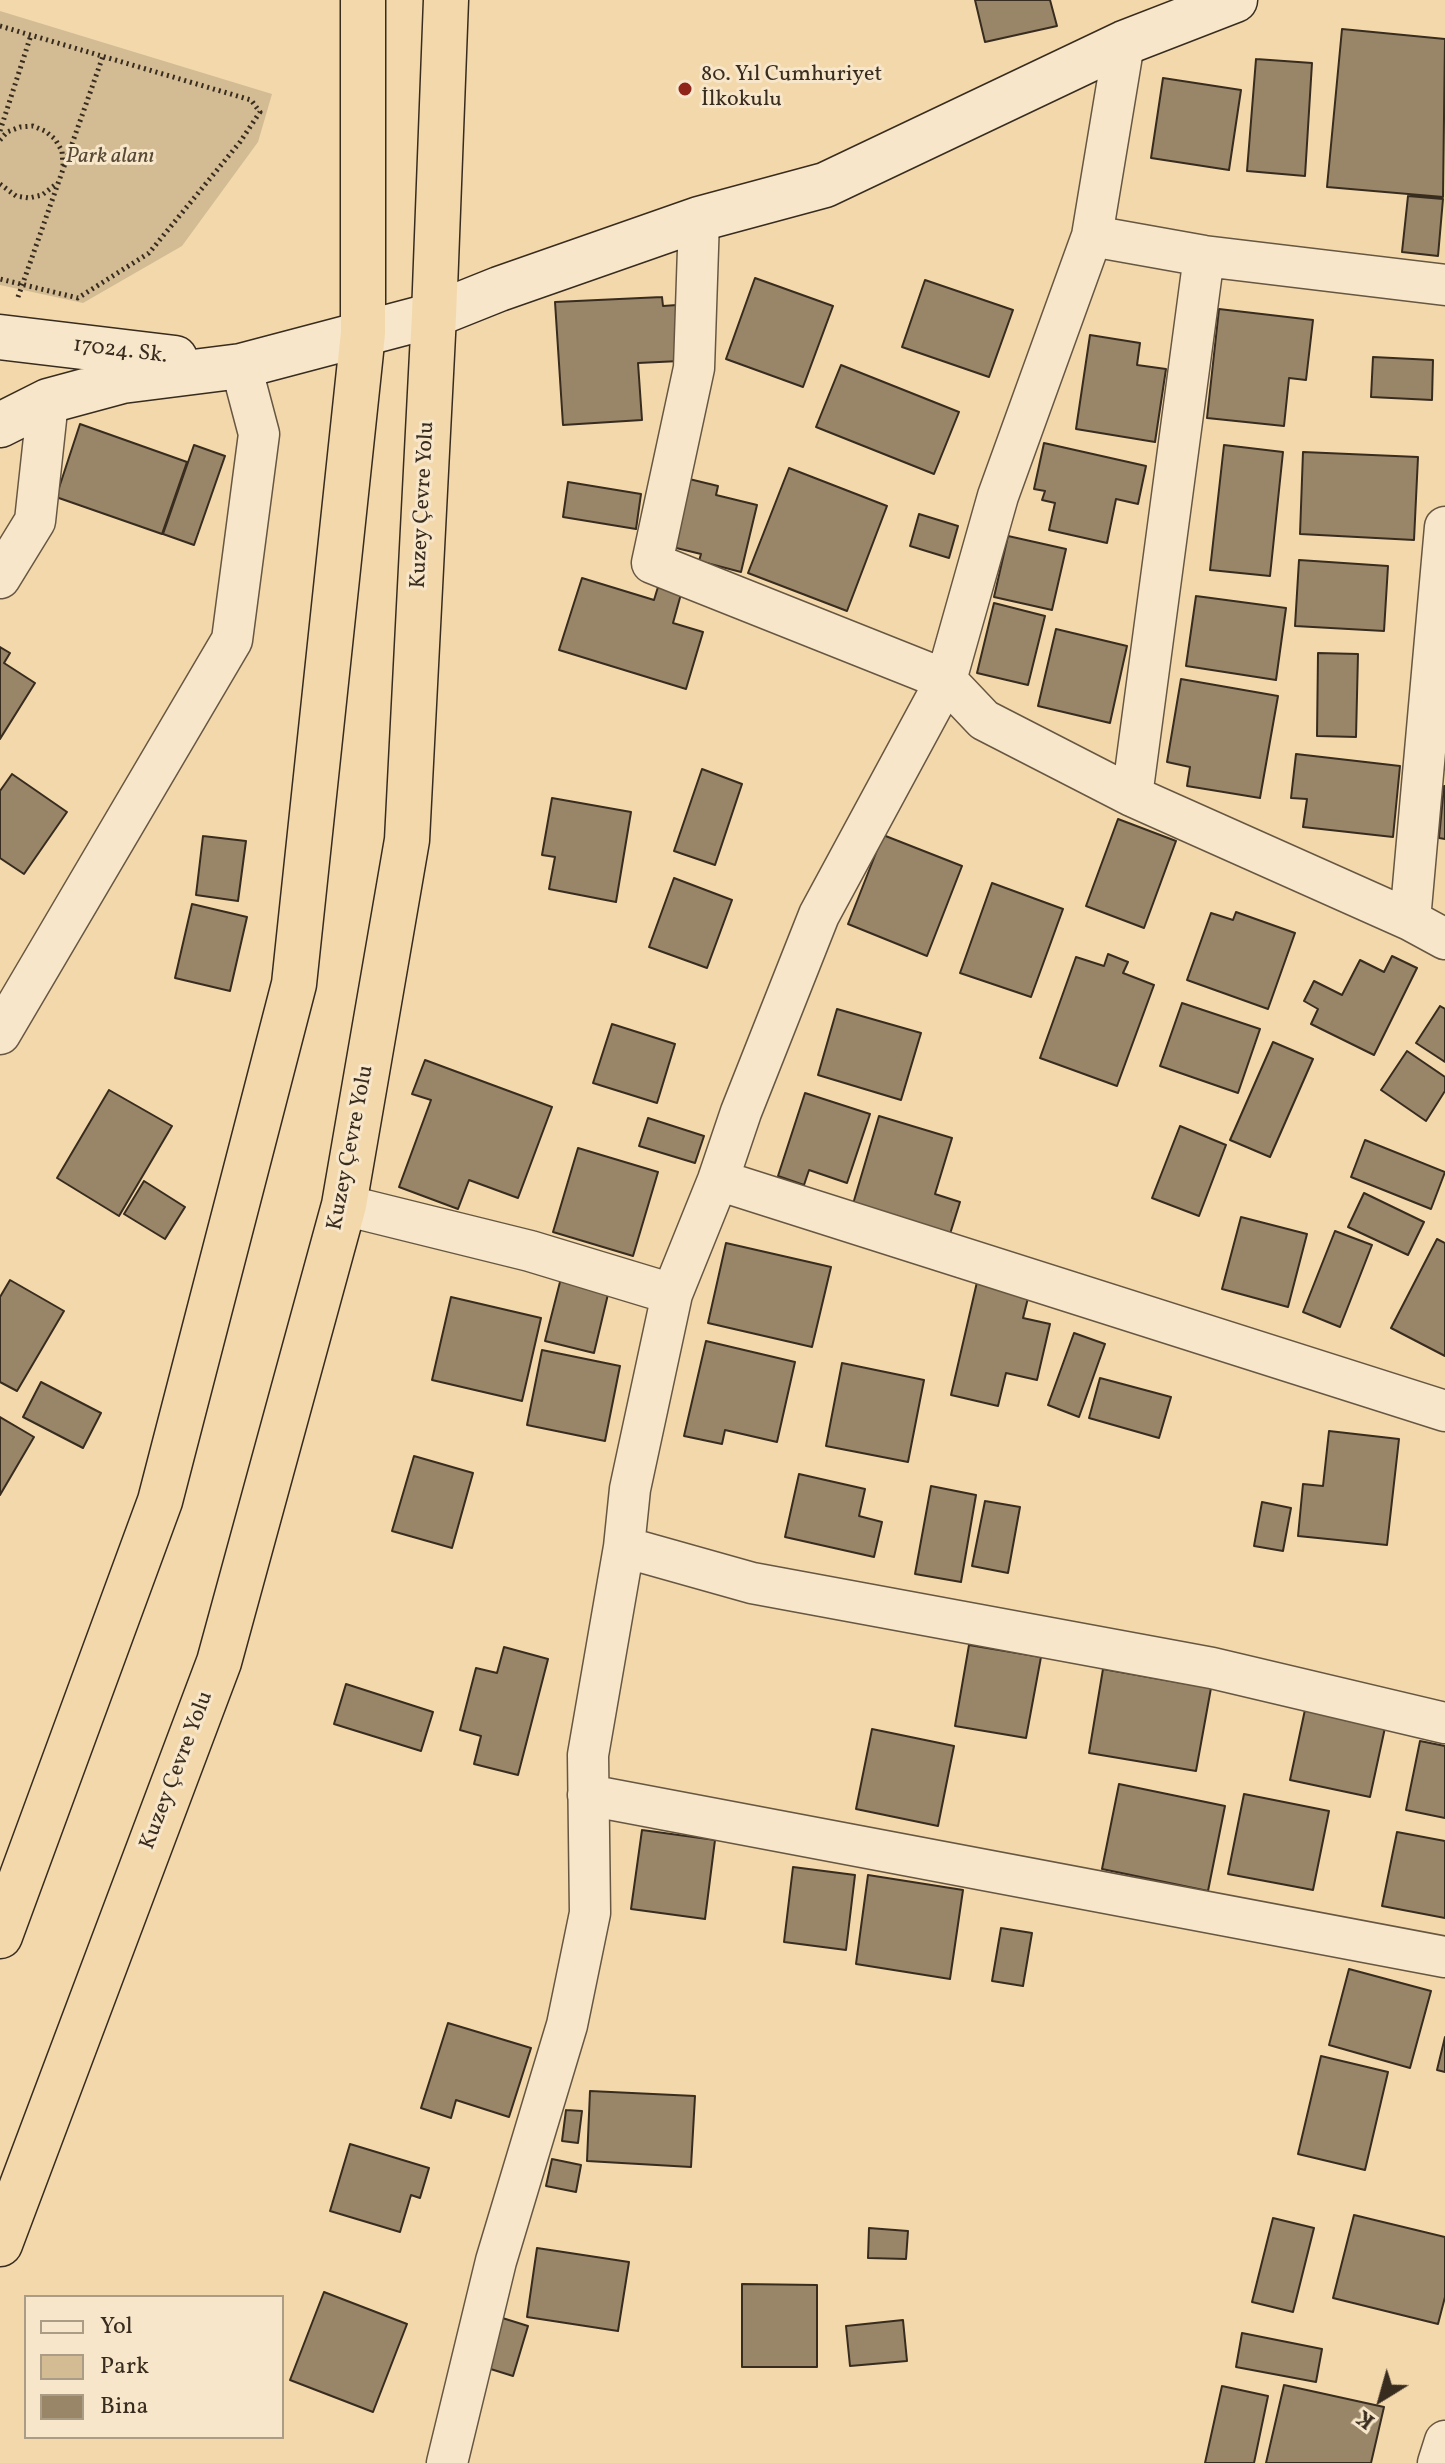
<!DOCTYPE html>
<meta charset="utf-8">
<style>
body{margin:0}
#map{position:relative;width:1445px;height:2463px;overflow:hidden;background:#f3d8ac;font-family:Vollkorn,serif}
canvas{display:block}
.legend{position:absolute;left:24px;top:2295px;width:260px;height:144px;box-sizing:border-box;background:#f7e6c9;border:2px solid #ab9c85;margin:0;padding:10px 14px;list-style:none;font-size:24px;color:#382c1f}
.legend li{display:flex;align-items:center;gap:16px;height:40px}
.legend b{width:40px;border:2px solid #ab9c85}
.north{position:absolute;left:1341px;top:2359px;width:80px;height:80px;-webkit-text-stroke:6px #f7e6c9;paint-order:stroke;rotate:217deg;font-size:22px;font-weight:700;line-height:32px;text-align:center;color:#382c1f}
.north::after{content:'';display:block;margin:auto;width:28px;height:36px;background:#382c1f;clip-path:polygon(50% 0,100% 100%,50% 72%,0 100%)}
</style>
<div id="map">
<canvas width="1445" height="2463"></canvas>
<ul class="legend">
<li><b style="height:10px;background:#f7e6c9"></b>Yol</li>
<li><b style="height:22px;background:#d3bb94"></b>Park</li>
<li><b style="height:22px;background:#998568"></b>Bina</li>
</ul>
<div class="north">K</div>
</div>
<script>
const context = document.querySelector('canvas').getContext('2d');
context.lineJoin = 'round';
function fill(path, color) { context.fillStyle = color; context.fill(path, 'evenodd'); }
const poly = rows => new Path2D(rows.map(r => 'M' + r).join(''));
function stroke(path, color, width, dash) { context.strokeStyle = color; context.lineWidth = width; context.lineCap = dash ? 'butt' : 'round'; context.setLineDash(dash || []); context.stroke(path); }
function drawText(font, color, halo, rows, align = 'center') {
  context.font = font + ' Vollkorn,serif'; context.lineWidth = 6; context.setLineDash([]); context.textBaseline = 'middle'; context.strokeStyle = halo; context.fillStyle = color; for (const [text, x, y, turn = 0] of rows) {
    context.save(); context.translate(x, y); context.rotate((+turn || 0) * Math.PI / 180); context.textAlign = isNaN(turn) ? turn : align; if (halo) context.strokeText(text, 0, 0); context.fillText(text, 0, 0); context.restore();
  }
}
const green = poly([
 [0,11,272,94,258,142,182,246,83,303,0,285]
]);
const building = poly([
 [975,0,1050,0,1057,26,985,42,975,0],
 [1342,29,1445,39,1443,197,1327,187,1342,29],
 [1256,59,1312,63,1305,176,1247,171,1256,59],
 [1163,78,1241,90,1229,170,1151,158,1163,78],
 [1408,196,1443,199,1438,256,1402,252,1408,196],
 [755,278,833,306,803,387,726,359,755,278],
 [925,280,1013,310,989,377,902,347,925,280],
 [662,297,663,306,677,305,680,361,638,363,642,420,563,425,555,302,662,297],
 [1219,309,1313,320,1306,380,1289,378,1284,426,1207,418,1219,309],
 [1090,335,1140,343,1137,365,1166,369,1155,442,1076,429,1090,335],
 [1373,357,1433,360,1432,400,1371,397,1373,357],
 [841,365,959,412,934,474,816,427,841,365],
 [80,424,187,462,162,534,56,497,80,424],
 [1044,443,1146,466,1138,504,1116,499,1107,543,1049,530,1055,503,1042,500,1045,491,1034,489,1044,443],
 [194,445,225,456,194,545,163,534,194,445],
 [1224,445,1283,452,1270,576,1210,570,1224,445],
 [1303,452,1418,457,1414,540,1300,534,1303,452],
 [789,468,887,506,847,611,748,573,789,468],
 [681,477,718,486,716,495,757,505,741,572,699,561,701,554,664,545,681,477],
 [568,482,641,494,636,529,563,517,568,482],
 [919,514,958,526,949,558,910,546,919,514],
 [1008,536,1066,549,1052,610,994,597,1008,536],
 [1299,560,1388,566,1384,631,1295,626,1299,560],
 [582,578,654,600,658,587,681,594,673,623,703,632,686,689,559,650,582,578],
 [1196,596,1286,608,1276,680,1186,666,1196,596],
 [994,603,1045,616,1028,685,977,673,994,603],
 [1056,629,1127,646,1110,723,1038,706,1056,629],
 [0,647,10,653,4,663,35,683,0,739,0,647],
 [1318,653,1358,654,1356,737,1317,736,1318,653],
 [1181,679,1278,696,1260,798,1187,786,1190,767,1167,762,1181,679],
 [1296,754,1400,766,1393,837,1303,827,1307,799,1291,798,1296,754],
 [702,769,742,784,715,865,674,851,702,769],
 [12,774,67,812,24,874,0,858,0,791,12,774],
 [1444,786,1445,786,1445,839,1439,838,1444,786],
 [552,798,631,812,616,902,549,889,555,857,542,855,552,798],
 [1118,819,1176,841,1144,928,1086,906,1118,819],
 [883,835,962,866,927,956,848,924,883,835],
 [203,836,246,841,238,901,196,895,203,836],
 [674,878,732,900,707,968,649,947,674,878],
 [992,883,1063,909,1031,997,960,973,992,883],
 [192,904,247,917,230,991,175,978,192,904],
 [1236,912,1295,933,1268,1009,1187,980,1211,913,1233,920,1236,912],
 [1108,954,1128,962,1123,973,1154,985,1117,1086,1040,1058,1076,957,1104,966,1108,954],
 [1392,956,1417,968,1374,1055,1311,1024,1318,1009,1304,1001,1314,981,1342,995,1360,960,1384,972,1392,956],
 [1182,1003,1260,1029,1238,1093,1160,1066,1182,1003],
 [1440,1006,1445,1009,1445,1062,1416,1043,1440,1006],
 [837,1009,921,1033,901,1100,818,1075,837,1009],
 [612,1024,675,1044,657,1103,593,1083,612,1024],
 [1273,1042,1313,1059,1270,1157,1230,1140,1273,1042],
 [1407,1051,1445,1077,1445,1091,1426,1121,1381,1090,1407,1051],
 [425,1060,552,1107,518,1198,469,1180,458,1209,399,1187,431,1100,412,1094,425,1060],
 [109,1090,172,1126,119,1216,57,1178,109,1090],
 [805,1093,870,1114,847,1183,809,1170,804,1185,778,1176,805,1093],
 [879,1116,952,1138,935,1194,960,1202,950,1234,853,1204,879,1116],
 [648,1118,704,1136,695,1163,639,1146,648,1118],
 [1180,1126,1226,1145,1199,1216,1152,1198,1180,1126],
 [1365,1140,1445,1172,1431,1209,1351,1177,1365,1140],
 [578,1148,658,1172,633,1256,553,1232,578,1148],
 [144,1181,185,1207,165,1239,124,1214,144,1181],
 [1364,1193,1424,1222,1408,1255,1348,1227,1364,1193],
 [1241,1217,1307,1234,1288,1307,1222,1289,1241,1217],
 [1335,1231,1372,1245,1340,1327,1303,1312,1335,1231],
 [1437,1239,1445,1243,1445,1356,1391,1328,1437,1239],
 [726,1243,831,1267,812,1347,708,1323,726,1243],
 [561,1278,609,1290,594,1353,545,1341,561,1278],
 [10,1280,64,1311,17,1391,0,1382,0,1297,10,1280],
 [977,1282,1029,1294,1023,1318,1050,1324,1037,1380,1006,1373,998,1406,951,1395,977,1282],
 [451,1297,541,1318,522,1401,432,1380,451,1297],
 [1074,1333,1105,1344,1079,1417,1048,1405,1074,1333],
 [706,1341,795,1362,777,1442,725,1430,722,1444,684,1436,706,1341],
 [542,1350,620,1366,605,1441,527,1425,542,1350],
 [842,1363,924,1380,908,1462,826,1446,842,1363],
 [1100,1378,1171,1397,1159,1438,1089,1418,1100,1378],
 [41,1382,101,1413,83,1448,23,1417,41,1382],
 [0,1417,34,1437,0,1495,0,1417],
 [1329,1431,1399,1439,1387,1545,1298,1536,1303,1484,1323,1486,1329,1431],
 [414,1456,473,1473,452,1548,392,1531,414,1456],
 [799,1474,865,1489,859,1516,882,1522,874,1557,785,1537,799,1474],
 [931,1486,976,1495,961,1582,915,1574,931,1486],
 [985,1501,1020,1507,1008,1573,972,1566,985,1501],
 [1262,1502,1291,1508,1283,1551,1254,1546,1262,1502],
 [969,1645,1041,1657,1026,1738,955,1726,969,1645],
 [504,1647,548,1659,518,1775,474,1764,481,1736,460,1730,476,1668,497,1673,504,1647],
 [1103,1669,1211,1688,1196,1771,1089,1753,1103,1669],
 [346,1684,433,1712,421,1751,334,1724,346,1684],
 [1306,1705,1386,1723,1370,1797,1290,1780,1306,1705],
 [872,1729,954,1746,938,1826,856,1809,872,1729],
 [1420,1741,1445,1746,1445,1818,1406,1810,1420,1741],
 [1119,1784,1225,1806,1208,1891,1102,1869,1119,1784],
 [1244,1794,1329,1811,1313,1890,1228,1874,1244,1794],
 [642,1830,715,1840,705,1919,631,1909,642,1830],
 [1397,1832,1445,1841,1445,1918,1382,1906,1397,1832],
 [793,1867,855,1875,846,1950,784,1942,793,1867],
 [868,1875,963,1890,950,1979,856,1964,868,1875],
 [1001,1928,1032,1933,1023,1986,992,1981,1001,1928],
 [1349,1969,1431,1991,1410,2068,1329,2045,1349,1969],
 [448,2023,531,2048,509,2117,456,2100,451,2118,421,2108,448,2023],
 [1445,2037,1445,2072,1437,2070,1445,2037],
 [1321,2056,1388,2072,1365,2170,1298,2154,1321,2056],
 [590,2091,695,2096,691,2167,587,2161,590,2091],
 [566,2110,582,2111,578,2143,562,2141,566,2110],
 [350,2144,429,2168,420,2198,411,2195,400,2232,330,2211,350,2144],
 [552,2159,581,2165,576,2192,546,2186,552,2159],
 [1354,2215,1445,2237,1445,2297,1438,2324,1333,2298,1354,2215],
 [1273,2218,1314,2228,1293,2312,1252,2302,1273,2218],
 [869,2228,908,2231,906,2259,868,2258,869,2228],
 [537,2248,629,2262,618,2331,527,2317,537,2248],
 [742,2284,817,2285,817,2367,742,2367,742,2284],
 [324,2292,407,2324,373,2412,290,2380,324,2292],
 [496,2316,528,2326,513,2376,481,2366,496,2316],
 [903,2320,907,2361,850,2366,846,2326,903,2320],
 [1242,2333,1322,2349,1316,2382,1236,2367,1242,2333],
 [1284,2385,1384,2407,1371,2463,1266,2463,1284,2385],
 [1222,2386,1268,2396,1254,2463,1205,2463,1222,2386]
]);
const path = poly([
 [0,26,251,100,260,112,240,142,149,253,78,298,0,279],
 [0,131,31,35],
 [0,140,7,132,20,127,33,126,45,131,55,139,62,151,63,165],
 [0,184,16,196,29,198,42,195,55,185],
 [18,297,103,56]
]);
const street = poly([
 [699,219,694,368,652,563,946,680,984,720,1132,796,1410,920,1445,939],
 [1092,236,1204,256,1445,285],
 [0,578,35,521,48,401],
 [1132,796,1204,256],
 [1410,920,1445,527],
 [0,1034,232,640,259,434,241,366],
 [718,1180,1445,1411],
 [344,1205,530,1251,672,1294],
 [624,1547,752,1583,1212,1668,1445,1723],
 [588,1795,1445,1957],
 [447,2463,496,2261,567,2025,590,1913,588,1755,624,1547,630,1489,672,1294,718,1180,741,1112,819,915,946,680,998,496,1092,236,1124,43],
 [1438,2463,1445,2441]
]);
const secondary = poly([
 [0,337,175,358],
 [0,425,48,401,122,381,241,366,434,315,499,289,699,219,825,185,1124,43,1235,0]
]);
const highway = poly([
 [0,1936,160,1501,294,984,363,333,363,0],
 [0,2244,219,1662,344,1205,407,840,434,315,446,0]
]);
const markers = [
 [685,89,8,"#8f2418"]
];
const poiNames = [
 ["80. Yıl Cumhuriyet",701,76],
 ["İlkokulu",701,101]
];
const parkNames = [
 ["Park alanı",110,158]
];
const streetNames = [
 ["17024. Sk.",120,352,7],
 ["Kuzey Çevre Yolu",424,505,-87],
 ["Kuzey Çevre Yolu",352,1148,-79],
 ["Kuzey Çevre Yolu",178,1771,-69]
];
fill(green, '#d3bb94');
fill(building, '#998568');
stroke(building, '#382c1f', 2);
stroke(street, '#675742', 43);
stroke(secondary, '#382c1f', 47);
stroke(highway, '#382c1f', 47);
stroke(path, '#382c1f', 5, [2, 4]);
stroke(street, '#f7e6c9', 40);
stroke(secondary, '#f7e6c9', 44);
stroke(highway, '#f3d8ac', 44);
for (const [x, y, r, color] of markers) { const dot = new Path2D(); dot.arc(x, y, r, 0, 2 * Math.PI); context.fillStyle = color; context.fill(dot); stroke(dot, '#f7e6c9', 3); }
drawText('22px', '#382c1f', '#f7e6c9', poiNames, 'left');
drawText('italic 22px', '#574936', '#f7e6c9', parkNames);
drawText('22px', '#382c1f', '#f7e6c9', streetNames);
</script>
